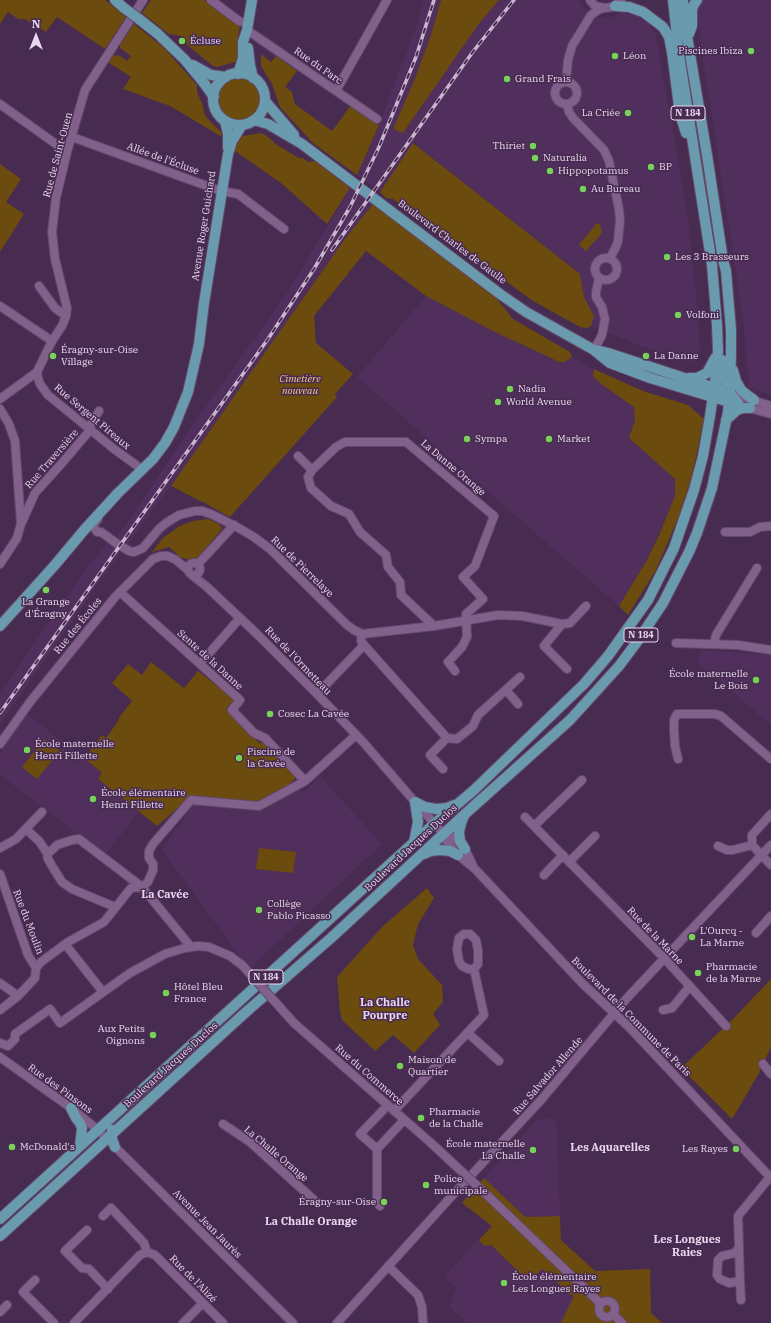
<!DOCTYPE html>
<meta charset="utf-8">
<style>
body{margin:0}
#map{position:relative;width:771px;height:1323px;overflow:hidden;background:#482b51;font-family:"IBM Plex Serif",serif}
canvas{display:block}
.north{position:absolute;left:16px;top:16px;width:40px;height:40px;-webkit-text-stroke:3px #482b51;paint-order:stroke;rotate:0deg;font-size:11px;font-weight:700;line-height:16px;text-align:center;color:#e9d7ef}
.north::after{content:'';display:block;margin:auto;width:14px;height:18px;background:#e9d7ef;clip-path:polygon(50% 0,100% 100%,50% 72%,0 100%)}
</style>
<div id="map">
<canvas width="771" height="1323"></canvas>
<div class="north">N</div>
</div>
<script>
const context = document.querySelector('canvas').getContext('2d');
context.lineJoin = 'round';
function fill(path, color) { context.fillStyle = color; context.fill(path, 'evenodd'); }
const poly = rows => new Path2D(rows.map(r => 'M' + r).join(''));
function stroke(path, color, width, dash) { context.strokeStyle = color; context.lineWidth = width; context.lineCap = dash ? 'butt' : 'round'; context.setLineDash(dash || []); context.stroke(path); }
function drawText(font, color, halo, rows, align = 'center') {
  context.font = font + ' "IBM Plex Serif",serif'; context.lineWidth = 3; context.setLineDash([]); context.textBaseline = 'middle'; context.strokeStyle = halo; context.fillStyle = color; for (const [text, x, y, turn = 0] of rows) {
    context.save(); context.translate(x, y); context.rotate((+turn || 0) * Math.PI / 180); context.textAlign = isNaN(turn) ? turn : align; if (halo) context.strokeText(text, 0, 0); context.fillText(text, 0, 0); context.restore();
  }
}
const built = poly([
 [424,0,441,0,431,35,414,81,393,129,403,133,478,25,499,0,579,0,583,7,597,18,608,18,622,13,635,15,649,24,656,35,687,212,697,303,700,351,695,363,644,347,591,326,594,316,584,297,580,274,414,143,380,192,357,175,379,125,397,77,416,27],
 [694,0,771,0,771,395,749,387,743,318],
 [350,188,373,204,347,236,185,466,128,544,117,537,218,389,285,296],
 [426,296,550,359,565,362,572,357,594,369,593,376,601,384,634,407,635,420,629,438,675,479,675,496,647,560,619,606,357,377],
 [107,542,121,552,0,724,0,692,80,578],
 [701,650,771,655,771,725,697,662],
 [27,714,102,773,98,779,139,812,105,855,0,775,0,753],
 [320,776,382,844,249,969,162,850,194,803,256,810,291,790,305,791],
 [552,1118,557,1123,560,1216,525,1217,484,1178,537,1120],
 [478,1240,484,1246,491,1245,524,1276,533,1279,542,1268,561,1286,559,1290,575,1296,561,1323,467,1323,449,1307,456,1288,444,1277]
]);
const green = poly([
 [0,0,105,0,126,17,105,49,57,17,46,32,25,19,18,19,8,12,0,24],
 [151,0,204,0,240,25,238,37,237,61,236,62,217,67,213,66,187,45,187,42,180,36,169,34,142,13],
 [441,0,499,0,478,25,403,133,393,129,414,81,431,35],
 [134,24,164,48,197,85,197,92,202,103,205,115,208,119,221,132,222,137,170,106,123,89,131,77,108,62,113,56,117,55,120,56,127,61,131,56,120,48,120,45],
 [261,54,271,62,276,56,297,71,285,87,292,92,295,104,332,131,351,105,379,125,357,175,313,143,280,107,272,84,261,66],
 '217 100a22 22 0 1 1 44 0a22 22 0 1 1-44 0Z',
 [261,133,267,136,277,145,299,158,303,158,308,162,315,161,350,188,327,224,281,183,235,151,237,143,243,136],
 [413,143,580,274,584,297,594,316,591,326,587,328,580,327,533,301,393,199,386,198,380,192],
 [0,164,21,179,6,202,24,214,0,252],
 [373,204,497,299,513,319,570,352,572,357,565,362,559,362,493,331,426,296,366,251,314,316,316,343,353,374,335,394,337,397,230,517,208,505,205,502,204,503,171,486,347,236],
 [597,223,600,224,602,233,586,251,579,245],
 [594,369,643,391,688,405,704,419,693,471,682,509,656,570,628,615,619,606,647,560,659,535,675,496,675,479,629,438,635,420,634,407,601,384,593,376],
 [208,519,219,524,222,529,197,558,189,560,180,557,169,547,152,552,163,538,178,527,193,521],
 [151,662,184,688,198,671,235,700,226,709,260,744,263,740,297,777,287,786,254,803,190,797,157,826,98,779,102,773,84,758,102,735,106,738,119,720,118,719,132,701,112,683,128,664,142,675],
 [44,739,60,751,37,779,22,767],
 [259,848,296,852,293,873,256,869],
 [427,888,434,898,418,924,413,945,418,959,442,985,443,1002,433,1014,440,1025,414,1053,393,1035,375,1051,342,1020,340,1012,337,977,383,926],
 [771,979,771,1047,759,1073,732,1119,681,1068,732,1020],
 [484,1178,525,1217,560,1216,561,1240,595,1271,650,1269,651,1313,662,1323,561,1323,574,1296,559,1290,561,1286,542,1269,532,1279,523,1276,491,1245,484,1246,479,1240,492,1226,462,1203]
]);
const minor = poly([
 [211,0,239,21,249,24],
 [590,0,595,6,604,8,613,7,621,0],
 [247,30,377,119],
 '555 93a11 11 0 1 1 22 0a11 11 0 1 1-22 0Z',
 [566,82,568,60,572,46,591,15,598,10,604,8],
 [336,91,387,0],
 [0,104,67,152],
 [567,104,569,112,573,118,604,150,609,161,619,209,620,221,618,241,616,247,610,258],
 [72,137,221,191,238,194,284,229],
 '595 269a11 11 0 1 1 22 0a11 11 0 1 1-22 0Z',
 [39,286,55,308,66,316],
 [0,306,52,341],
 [594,350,602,335,605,319,602,307,596,297,596,292,599,278],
 [730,393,771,406],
 [0,399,37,372],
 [745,407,771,414],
 [0,409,9,424,15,441,21,524,17,538,0,564],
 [89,427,99,411],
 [298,456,312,470,308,477,311,488,331,506,349,514,360,532,386,555,388,567,400,582,401,595,434,626],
 [143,470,114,449,48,395,40,384,38,378,37,372,52,341,62,326,66,316,67,308,55,259,52,232,56,198,67,152,85,90,143,0],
 [312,470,336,447,345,442,406,442,494,516,475,566,463,577,483,599,466,614,467,637,462,647,448,662,455,671],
 [98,519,93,525,97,532,101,532,116,543,129,551,134,552,143,548,159,529,166,523,179,515,195,511,202,511,211,514,237,527,254,537,270,549,347,625,354,630,362,634,361,641,364,645,447,738],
 [22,522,35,493,62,463,91,429],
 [725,532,750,532,760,527,771,526],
 '188 569a6 6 0 1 1 12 0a6 6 0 1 1-12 0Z',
 [198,564,234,525],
 [192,575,207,587,257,634,317,694,364,743,415,802,444,834,447,842,458,855,476,870,582,983,630,1028,771,1178],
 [120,592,240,700,232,710,254,733,265,738,305,781,356,735],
 [362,634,434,626,498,615,522,616,562,624],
 [676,643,738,645,771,650],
 [714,644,716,635,757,568],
 [204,659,240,618],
 [567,669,544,646,562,624,570,623,586,606],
 [506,690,518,704],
 [317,694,364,645],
 [0,744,30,702,115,597,153,559,161,556,168,556,176,560,188,570],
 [678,759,675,746,674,730,674,720,677,714,715,714,721,716,771,759],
 [443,769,430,755,447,738,457,739,473,726,478,715,520,677],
 [525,817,664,958,726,1026],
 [534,826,582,780],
 [26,829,39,841,47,853,48,859,52,866,62,882,72,889,115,907],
 [444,834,453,837,465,849,473,866],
 [752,845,771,865],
 [718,846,727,850,733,850,752,845,752,835,771,814],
 [0,848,16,839,42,812],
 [47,853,51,851,57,845,72,840,79,839,142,887,148,882,153,870,153,864,149,858,149,851,153,844,191,800,259,806,305,781],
 [569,862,595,836],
 [0,874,28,955,36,968,35,978,18,996,0,1010],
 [544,875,563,855],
 [756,933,771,916],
 [65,944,103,992],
 [36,968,41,962,68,942,104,922,131,888,142,887,191,947],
 [0,983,18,996],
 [663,1010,672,1008,690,986],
 [294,1023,431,1143],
 [468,1033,499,1061],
 [0,1043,8,1046,15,1039,15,1034,50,1009,60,1023,130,973,165,954,185,948,198,946,209,947,230,956,242,965],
 [0,1057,71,1108,98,1130,293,1323],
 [763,1064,771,1074],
 [388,1105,360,1134,377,1149,404,1120],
 [394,1111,484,1015,474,969,478,964,478,950,476,940,470,934,464,934,459,938,457,949,459,961,462,966,468,969,474,969],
 [223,1124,250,1142,314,1200],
 [377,1149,377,1202,380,1206],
 [487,1195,601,1304],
 [103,1216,111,1208,144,1243,147,1252],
 [87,1230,65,1251,82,1268,89,1269,108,1289],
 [739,1247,740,1281,729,1283,720,1279,717,1275,718,1260,722,1256,735,1253,739,1247,738,1216,770,1177],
 [147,1252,155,1255,223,1323],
 [388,1266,418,1295,422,1307,423,1323],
 [35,1280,23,1292,54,1323],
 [740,1281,741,1300],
 '599 1309a8 8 0 1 1 16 0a8 8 0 1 1-16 0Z',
 [0,1312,7,1305],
 [613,1314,622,1323],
 [74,1323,140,1255,147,1252],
 [183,1323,203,1303],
 [337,1323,450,1198,541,1100,627,998,771,845]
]);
const major = poly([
 [115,0,124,8],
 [615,6,629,7,643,12,663,27,669,37,672,52,680,114,686,133],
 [139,19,158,34,185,60,204,83,214,97],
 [689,34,692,26,692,11,693,6,697,0],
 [248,48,250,65,253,78],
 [193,65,211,75,226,77],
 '213 99a26 26 0 1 1 52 0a26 26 0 1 1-52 0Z',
 [238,74,243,58,243,42,247,30,252,0],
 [265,101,294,135],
 [254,120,268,124,302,144,500,294,526,312,594,350,610,363,650,378,729,402],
 [225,121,228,134,228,148],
 [596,350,608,353,730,393],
 [722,360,723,377,730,393,739,405],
 [733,370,736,381,740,388,742,391,754,400],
 [689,378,697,378,707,373,715,358],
 [726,420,737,410,743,408,750,408],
 [0,626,54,566,85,529,118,493,153,459,165,443,174,427,188,392,199,344,204,303,228,154,232,141,242,125],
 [415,802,425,807,436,809,447,808,454,805],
 [464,816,461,823,459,832,460,841,465,849],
 [414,842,418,822,415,802],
 [424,854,431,851,440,850,450,851,458,855],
 [71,1108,76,1118,80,1123,82,1128,80,1146],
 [112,1130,112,1139,115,1147],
 [0,1219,434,824,474,790,584,684,608,656,648,600,674,548,694,490,703,456,710,416,715,382,718,351,717,325,712,265,679,55,673,0],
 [0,1236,246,1012,331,938,465,814,570,720,619,666,637,642,663,603,689,552,697,533,712,488,728,412,730,393,731,353,731,330,726,271,723,260,707,155,685,24,683,0]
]);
const rail = poly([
 [332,250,472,53,514,0],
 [0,713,268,339,314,269,350,207,379,147,416,57,434,0]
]);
const minorBridge = poly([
 [242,965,294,1023],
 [431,1143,487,1195]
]);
const majorBridge = poly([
 [124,8,139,19]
]);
const markers = [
 [182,41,4,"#78d158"],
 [751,51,4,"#78d158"],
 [615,56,4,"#78d158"],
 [507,79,4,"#78d158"],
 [628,113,4,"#78d158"],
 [533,146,4,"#78d158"],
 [535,158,4,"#78d158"],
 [651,167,4,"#78d158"],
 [550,171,4,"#78d158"],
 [583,189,4,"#78d158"],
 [667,257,4,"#78d158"],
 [678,315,4,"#78d158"],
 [53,356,4,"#78d158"],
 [646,356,4,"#78d158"],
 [510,389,4,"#78d158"],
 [498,402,4,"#78d158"],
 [467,439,4,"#78d158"],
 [549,439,4,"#78d158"],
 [46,590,4,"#78d158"],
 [756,680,4,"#78d158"],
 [270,714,4,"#78d158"],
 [27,750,4,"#78d158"],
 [239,758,4,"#78d158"],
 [93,799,4,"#78d158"],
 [259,910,4,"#78d158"],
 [692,937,4,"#78d158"],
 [698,973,4,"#78d158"],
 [166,993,4,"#78d158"],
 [153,1035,4,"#78d158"],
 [400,1066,4,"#78d158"],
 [421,1118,4,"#78d158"],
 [12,1147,4,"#78d158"],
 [736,1149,4,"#78d158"],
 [533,1150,4,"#78d158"],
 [426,1185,4,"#78d158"],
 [384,1202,4,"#78d158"],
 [504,1283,4,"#78d158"]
];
const shields = [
 [688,113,34],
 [641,635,34],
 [266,977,34]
];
const shieldNames = [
 ["N 184",688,113],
 ["N 184",641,635],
 ["N 184",266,977]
];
const poiNames = [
 ["Écluse",190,41],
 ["Piscines Ibiza",743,51,"right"],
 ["Léon",623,56],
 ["Grand Frais",515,79],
 ["La Criée",620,113,"right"],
 ["Thiriet",525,146,"right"],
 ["Naturalia",543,158],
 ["BP",659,167],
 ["Hippopotamus",558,171],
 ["Au Bureau",591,189],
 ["Les 3 Brasseurs",675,257],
 ["Volfoni",686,315],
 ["Éragny-sur-Oise",61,350],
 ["Village",61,362],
 ["La Danne",654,356],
 ["Nadia",518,389],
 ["World Avenue",506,402],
 ["Sympa",475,439],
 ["Market",557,439],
 ["La Grange",46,602,"center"],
 ["d'Éragny",46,614,"center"],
 ["École maternelle",748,674,"right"],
 ["Le Bois",748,686,"right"],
 ["Cosec La Cavée",278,714],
 ["École maternelle",35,744],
 ["Henri Fillette",35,756],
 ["Piscine de",247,752],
 ["la Cavée",247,764],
 ["École élémentaire",101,793],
 ["Henri Fillette",101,805],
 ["Collège",267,904],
 ["Pablo Picasso",267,916],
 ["L'Ourcq -",700,931],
 ["La Marne",700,943],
 ["Pharmacie",706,967],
 ["de la Marne",706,979],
 ["Hôtel Bleu",174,987],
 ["France",174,999],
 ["Aux Petits",145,1029,"right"],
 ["Oignons",145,1041,"right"],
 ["Maison de",408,1060],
 ["Quartier",408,1072],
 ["Pharmacie",429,1112],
 ["de la Challe",429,1124],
 ["École maternelle",525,1144,"right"],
 ["La Challe",525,1156,"right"],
 ["McDonald's",20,1147],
 ["Les Rayes",728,1149,"right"],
 ["Police",434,1179],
 ["municipale",434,1191],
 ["Éragny-sur-Oise",376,1202,"right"],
 ["École élémentaire",512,1277],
 ["Les Longues Rayes",512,1289]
];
const streetNames = [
 ["Rue du Parc",318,66,35],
 ["Rue de Saint-Ouen",58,155,-75],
 ["Allée de l'Écluse",163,159,20],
 ["Avenue Roger Guichard",204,226,-81],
 ["Boulevard Charles de Gaulle",452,242,37],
 ["Rue Sergent Pireaux",92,417,40],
 ["Rue Traversière",52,459,-49],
 ["La Danne Orange",453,468,40],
 ["Rue de Pierrelaye",302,567,44],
 ["Rue des Écoles",78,626,-51],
 ["Sente de la Danne",210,660,42],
 ["Rue de l'Ormetteau",298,661,46],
 ["Boulevard Jacques Duclos",411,848,-43],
 ["Rue du Moulin",28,922,69],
 ["Rue de la Marne",655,936,46],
 ["Boulevard de la Commune de Paris",631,1017,45],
 ["Boulevard Jacques Duclos",171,1065,-42],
 ["Rue du Commerce",369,1075,41],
 ["Rue Salvador Allende",548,1076,-49],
 ["Rue des Pinsons",60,1089,36],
 ["La Challe Orange",276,1154,40],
 ["Avenue Jean Jaurès",207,1224,45],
 ["Rue de l'Alizé",193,1279,45]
];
const parkNames = [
 ["Cimetière",300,379],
 ["nouveau",300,391]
];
const neighbourhoodNames = [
 ["La Cavée",165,895],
 ["La Challe",385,1003],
 ["Pourpre",385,1016],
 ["Les Aquarelles",610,1148],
 ["La Challe Orange",311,1222],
 ["Les Longues",687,1240],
 ["Raies",687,1253]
];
fill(built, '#512f5c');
fill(green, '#6b4b0e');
stroke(minor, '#62486a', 10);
stroke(major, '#62486a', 12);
stroke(minor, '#81618b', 8);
stroke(major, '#6a9aad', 10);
stroke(rail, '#cbb6d1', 3.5);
stroke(rail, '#482b51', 2, [6]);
stroke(minorBridge, '#62486a', 10, []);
stroke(majorBridge, '#62486a', 12, []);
stroke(minorBridge, '#81618b', 8);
stroke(majorBridge, '#6a9aad', 10);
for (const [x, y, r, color] of markers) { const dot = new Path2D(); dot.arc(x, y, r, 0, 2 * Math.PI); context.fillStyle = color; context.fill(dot); stroke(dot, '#482b51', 1.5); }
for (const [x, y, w] of shields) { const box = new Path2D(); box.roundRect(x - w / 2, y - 7, w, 14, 3); context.fillStyle = '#482b51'; context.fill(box); stroke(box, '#e9d7ef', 1); }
drawText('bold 9px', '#e9d7ef', null, shieldNames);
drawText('10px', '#e9d7ef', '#482b51', poiNames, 'left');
drawText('10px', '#e9d7ef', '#482b51', streetNames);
drawText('italic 10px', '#f8cb83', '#482b51', parkNames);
drawText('bold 11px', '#e9d7ef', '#482b51', neighbourhoodNames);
</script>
